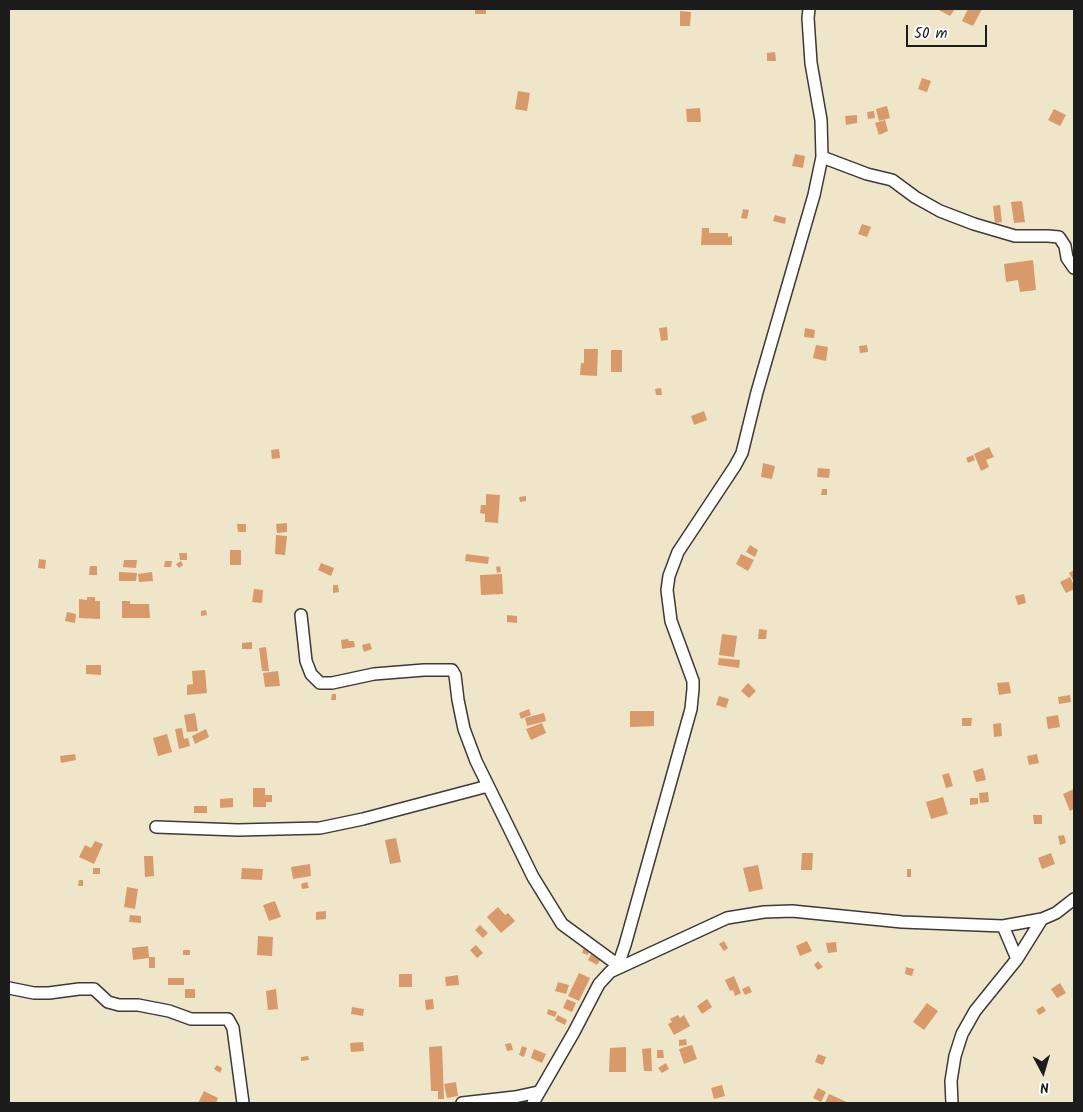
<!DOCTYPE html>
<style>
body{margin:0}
#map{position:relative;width:1083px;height:1112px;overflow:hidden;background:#efe5c9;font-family:Kalam,sans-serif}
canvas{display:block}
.frame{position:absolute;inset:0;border:10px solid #1c1c1c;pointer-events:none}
.north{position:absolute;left:1018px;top:1047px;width:50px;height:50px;-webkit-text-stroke:4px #fff;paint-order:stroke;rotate:174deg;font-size:14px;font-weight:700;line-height:20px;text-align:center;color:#1c1c1c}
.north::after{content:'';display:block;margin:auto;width:18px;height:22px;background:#1c1c1c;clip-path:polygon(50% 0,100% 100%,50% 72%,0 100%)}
.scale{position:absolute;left:906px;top:25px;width:81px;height:22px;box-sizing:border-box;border:2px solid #1c1c1c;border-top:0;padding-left:6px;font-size:15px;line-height:18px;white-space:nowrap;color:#1c1c1c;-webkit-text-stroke:4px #fff;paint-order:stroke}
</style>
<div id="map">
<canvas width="1083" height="1112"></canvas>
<div class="frame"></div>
<div class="north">N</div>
<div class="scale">50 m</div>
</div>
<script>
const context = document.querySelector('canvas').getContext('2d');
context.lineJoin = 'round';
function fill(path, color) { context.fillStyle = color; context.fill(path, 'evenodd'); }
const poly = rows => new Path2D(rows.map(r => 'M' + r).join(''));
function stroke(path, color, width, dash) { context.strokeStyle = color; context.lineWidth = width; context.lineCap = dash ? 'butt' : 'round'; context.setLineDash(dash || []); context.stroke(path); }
const building = poly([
 [475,9,486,9,486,14,475,14],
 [937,9,955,9,950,16],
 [968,9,982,9,973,26,962,21],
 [680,11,691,12,690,26,680,26],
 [775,52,776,61,767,61,767,53],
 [922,78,931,81,927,92,918,89],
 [518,91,530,93,527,111,515,109],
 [887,106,890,118,879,121,876,109],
 [700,108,701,122,687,122,686,109],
 [1054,109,1066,115,1060,126,1048,120],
 [874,111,875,118,868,119,867,112],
 [857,115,857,123,846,125,845,116],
 [885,120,888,131,879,135,875,123],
 [795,154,805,156,803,168,792,166],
 [1022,201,1025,222,1014,223,1011,202],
 [1000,205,1002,222,995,223,993,206],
 [743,209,749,210,747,219,741,218],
 [775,215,786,218,785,224,773,221],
 [862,224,871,227,867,237,858,234],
 [702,228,709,228,709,233,728,233,728,237,732,236,732,245,701,245],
 [1033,260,1036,290,1020,292,1018,280,1006,282,1004,264],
 [667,327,668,340,661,341,659,328],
 [805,328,815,330,814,338,804,337],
 [816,345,828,347,826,361,813,358],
 [867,345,868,352,860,353,859,346],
 [584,349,598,349,597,376,580,375,581,363,584,363],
 [611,350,622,350,622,372,611,372],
 [661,388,662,395,656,395,655,389],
 [704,411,707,420,694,425,691,416],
 [989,447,994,457,986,460,989,467,981,471,974,454],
 [279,449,280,458,272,459,271,450],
 [973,455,975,460,968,463,966,458],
 [763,463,775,466,772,479,761,477],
 [818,468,830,469,829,478,817,477],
 [822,489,827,489,827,495,821,495],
 [486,494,500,495,498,523,485,522,485,514,480,513,481,505,486,505],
 [526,496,526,501,520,502,519,497],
 [287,523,287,532,277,533,276,524],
 [237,524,246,524,246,532,238,532],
 [276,535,287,536,285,555,275,554],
 [750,545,758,550,755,557,746,552],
 [230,550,241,550,241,565,230,565],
 [179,553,187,553,187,560,180,560],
 [466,554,489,557,488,564,465,561],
 [741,554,754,560,748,571,736,564],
 [39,559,46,560,45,569,38,568],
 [124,560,137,560,136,568,123,567],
 [165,561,172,561,171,567,164,567],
 [181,561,183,565,179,568,176,564],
 [321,563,334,568,331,576,318,570],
 [90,566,97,566,97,575,89,575],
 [500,566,501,572,497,573,496,567],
 [1074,570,1074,580,1073,580,1069,573],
 [119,572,137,573,136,581,119,581],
 [152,572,153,581,139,582,138,574],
 [502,574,503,594,481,595,480,575],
 [1070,577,1074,585,1074,589,1066,593,1060,582],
 [333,585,338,585,339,592,333,593],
 [254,589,263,590,262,603,252,602],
 [1024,594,1026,603,1018,605,1015,596],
 [87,597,95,597,95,601,100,601,100,619,79,618,79,599,87,600],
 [122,601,130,601,130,604,149,604,150,618,122,618],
 [206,610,207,615,201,616,201,611],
 [67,612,76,614,75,623,65,621],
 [507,615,517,616,517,623,507,622],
 [759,629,767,630,766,639,758,639],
 [722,634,737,636,734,657,719,655],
 [348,639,349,641,354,641,355,647,342,649,341,640],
 [252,642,252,649,242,649,242,643],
 [370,643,372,649,364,652,362,645],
 [266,647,269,671,262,671,259,648],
 [719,658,740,660,739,668,718,665],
 [86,665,101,665,101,675,86,674],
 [205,670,207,693,187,695,187,685,193,684,192,671],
 [278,671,280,686,265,687,263,673],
 [1009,682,1011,693,999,695,997,683],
 [748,683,756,691,749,698,741,691],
 [332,694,336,694,336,700,331,700],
 [1070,695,1071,702,1059,704,1058,697],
 [719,696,729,699,726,708,716,705],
 [529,709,531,715,521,719,519,713],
 [630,711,654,711,654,726,630,727],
 [195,713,198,731,187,732,184,715],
 [544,713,546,721,527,726,525,718],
 [1058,715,1060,727,1048,729,1046,717],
 [962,718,972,718,971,726,962,726],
 [542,723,546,733,531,740,526,729],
 [1001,723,1002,736,994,737,993,724],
 [182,728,184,739,188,738,190,746,179,749,175,729],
 [206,729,209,737,195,744,192,736],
 [167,734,172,752,158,756,153,738],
 [75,754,76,760,61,763,60,756],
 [1037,754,1039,763,1029,765,1027,756],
 [983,768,986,780,976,782,973,771],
 [949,773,953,786,946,788,942,775],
 [253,788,265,788,265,795,272,795,272,802,266,802,266,807,253,807],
 [1074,789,1074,809,1070,811,1063,794],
 [988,792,989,802,980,803,979,793],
 [943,797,948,814,931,819,926,802],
 [233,798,233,807,220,808,220,799],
 [970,798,978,798,978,804,970,805],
 [194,806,207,806,207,813,194,813],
 [1033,815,1042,815,1042,824,1034,824],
 [1064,835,1066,843,1060,845,1058,836],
 [396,838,401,862,390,864,385,840],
 [95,841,103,844,94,864,79,857,85,845,91,848],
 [802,853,813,853,812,870,801,870],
 [1051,853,1055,864,1042,869,1038,858],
 [144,856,153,856,154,876,145,877],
 [310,864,311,876,293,879,291,867],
 [758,865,763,889,749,892,743,868],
 [93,868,100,868,100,874,93,874],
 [242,868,263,869,262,880,241,879],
 [907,869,911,869,911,877,907,877],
 [79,880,83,880,83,886,78,886],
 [307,882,309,888,302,889,301,884],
 [127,887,138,889,135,909,124,907],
 [275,901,281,917,269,921,263,905],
 [498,907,505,915,508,913,515,921,501,933,487,917],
 [326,911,326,919,316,920,316,912],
 [130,915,141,916,141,923,129,922],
 [480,925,488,933,483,938,475,930],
 [258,936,273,937,272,956,257,955],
 [724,941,728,948,724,951,719,944],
 [807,941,812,951,800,956,796,946],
 [836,942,837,952,828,953,826,943],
 [476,945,483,953,477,958,470,950],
 [148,946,149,957,155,957,155,968,149,968,149,958,133,960,132,948],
 [584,947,590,949,588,955,582,953],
 [183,950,190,950,190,955,183,955],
 [593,950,603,955,597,965,588,960],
 [818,961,823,967,818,970,814,965],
 [906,967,914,969,912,976,905,974],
 [579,973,590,978,579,1001,568,996],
 [399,974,412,974,412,987,399,987],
 [458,975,459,985,446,986,445,977],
 [734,976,741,993,735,996,733,990,730,991,725,980],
 [168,978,184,978,184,985,168,985],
 [558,982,569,985,566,994,555,991],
 [1060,983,1066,993,1057,998,1051,989],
 [749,986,752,992,745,995,742,989],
 [185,989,195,989,195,998,185,998],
 [276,989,278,1009,268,1010,266,991],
 [433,999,434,1009,426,1010,425,1000],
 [567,999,576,1003,572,1012,563,1008],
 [707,999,712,1007,702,1014,697,1006],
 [927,1003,938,1011,924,1030,913,1022],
 [1043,1006,1046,1011,1039,1015,1036,1010],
 [352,1007,364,1009,363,1016,351,1014],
 [548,1009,557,1012,555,1017,547,1014],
 [558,1015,567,1020,565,1025,555,1020],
 [678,1015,680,1018,684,1015,690,1026,674,1035,668,1024,672,1022,670,1019],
 [686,1039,687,1045,679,1046,679,1040],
 [363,1042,364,1051,351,1052,350,1043],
 [511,1043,513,1050,507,1051,505,1044],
 [692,1045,697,1059,684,1064,679,1049],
 [442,1046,444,1099,438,1099,438,1091,431,1091,429,1047],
 [522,1046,527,1048,524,1057,519,1055],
 [626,1047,626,1072,609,1072,610,1048],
 [651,1048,652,1071,644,1071,642,1049],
 [534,1049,546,1054,542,1063,531,1058],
 [657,1050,663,1050,664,1058,657,1058],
 [818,1054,826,1057,823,1065,815,1062],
 [308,1056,309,1060,301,1061,301,1057],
 [666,1063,669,1069,662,1073,658,1068],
 [217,1065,222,1068,220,1073,214,1069],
 [456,1082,458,1096,447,1098,444,1084],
 [722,1085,725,1096,714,1099,711,1088],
 [818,1088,826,1092,821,1102,813,1098],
 [204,1091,218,1098,216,1103,198,1103],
 [829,1094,849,1103,825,1103]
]);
const street = poly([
 [822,157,867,174,892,180,915,197,940,211,974,224,1015,236,1048,236,1059,237,1065,246,1067,258,1074,268],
 [301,615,306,661,311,674,320,683,332,683,374,674,424,670,452,670,455,675,458,700,464,729,476,761,533,877,562,924,618,965],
 [156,827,238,830,320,828,363,819,488,786],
 [1003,926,1017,959],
 [610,972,618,965,625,945,691,709,693,689,693,681,671,621,667,590,669,576,678,552,735,466,742,453,757,392,814,195,822,157,821,120,811,63,808,18,809,9],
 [9,988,34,993,49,993,79,989,94,989,108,1002,119,1005,138,1005,169,1011,191,1019,228,1019,233,1028,243,1103],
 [462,1103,515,1097,538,1092],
 [533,1103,574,1032,599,984,610,972,727,918,764,912,792,911,902,922,1003,926,1042,919,1056,913,1074,899],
 [952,1103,951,1081,955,1056,962,1034,975,1011,1017,959,1042,919]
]);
fill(building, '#d89a6a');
stroke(street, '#3c3a36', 14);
stroke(street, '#fff', 11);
</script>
